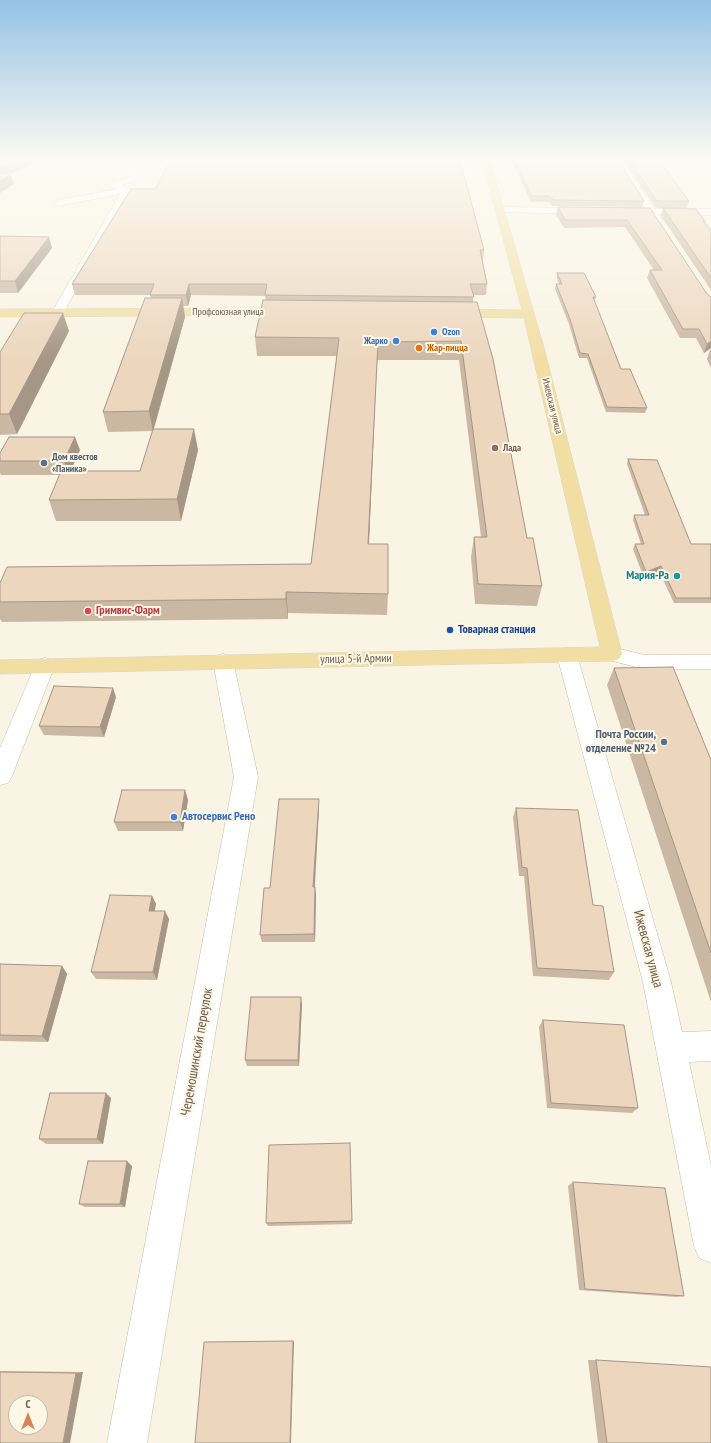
<!DOCTYPE html>
<meta charset="utf-8">
<style>
body{margin:0}
#map{position:relative;width:711px;height:1443px;overflow:hidden;background:#f9f4e3;font-family:"PT Sans Narrow",sans-serif}
canvas{display:block}
.north{position:absolute;left:8px;top:1395px;width:40px;height:40px;box-sizing:border-box;background:#fdf7e8;border:1px solid #c4b9aa;border-radius:50%;rotate:0deg;font-size:11px;font-weight:700;line-height:16px;text-align:center;color:#6e5d4c}
.north::after{content:'';display:block;margin:auto;width:14px;height:18px;background:#d78354;clip-path:polygon(50% 0,100% 100%,50% 72%,0 100%)}
</style>
<div id="map">
<canvas width="711" height="1443"></canvas>
<div class="north">С</div>
</div>
<script>
const context = document.querySelector('canvas').getContext('2d');
context.lineJoin = 'round';
const poly = rows => new Path2D(rows.map(r => 'M' + r).join(''));
function stroke(path, color, width, dash) { context.strokeStyle = color; context.lineWidth = width; context.lineCap = dash ? 'butt' : 'round'; context.setLineDash(dash || []); context.stroke(path); }
function fill(path, color) { context.fillStyle = color; context.fill(path, 'evenodd'); }
function drawText(font, color, halo, rows, align = 'center') {
  context.font = font + ' "PT Sans Narrow",sans-serif'; context.lineWidth = 4; context.setLineDash([]); context.textBaseline = 'middle'; context.strokeStyle = halo; context.fillStyle = color; for (const [text, x, y, turn = 0] of rows) {
    context.save(); context.translate(x, y); context.rotate((+turn || 0) * Math.PI / 180); context.textAlign = isNaN(turn) ? turn : align; if (halo) context.strokeText(text, 0, 0); context.fillText(text, 0, 0); context.restore();
  }
}
const minor = poly([
 [152,160,160,160,160,162,140,179,122,185,131,190,64,312,62,315,54,315,52,312,120,194,58,206,53,203,58,200,117,189,111,187,110,185,111,183,134,175,152,160],
 [614,160,622,160,655,209,711,209,711,215,658,214,663,221,658,224,655,223,649,214,619,213,617,211,622,208,645,208,614,160],
 [500,207,588,208,593,211,588,214,497,212,495,210,500,207],
 [612,647,644,655,711,655,711,669,644,669,605,659,602,654,605,649,612,647],
 [567,648,574,650,577,655,671,982,682,1032,711,1031,711,1061,689,1062,711,1166,711,1263,699,1258,694,1246,643,982,557,655,560,650,567,648],
 [223,654,230,656,233,661,258,777,147,1443,107,1443,234,777,213,661,216,656,223,654],
 [45,658,52,660,55,665,12,776,8,783,0,785,0,748,35,665,38,660,45,658]
]);
const major = poly([
 [482,160,490,160,544,348,622,654,619,659,612,661,0,674,0,660,600,647,524,318,451,317,447,316,445,313,447,310,451,309,522,310,482,160],
 [290,308,294,309,296,312,294,315,0,317,0,309,290,308]
]);
const wall = poly([
 [511,160,618,160,644,201,642,207,552,206,549,202,531,202],
 [623,160,659,160,689,201,687,208,656,208],
 [558,207,650,208,711,348,704,353,696,338,680,338,647,278,650,270,654,270,625,227,564,228,556,215],
 [663,208,705,221,705,223,711,230,711,290,661,216],
 [0,236,49,237,52,248,18,293,0,293],
 [484,250,483,261,487,284,486,295,473,295,473,301,527,538,542,586,537,606,475,604,471,557,474,537,481,537,459,360,377,360,369,544,388,594,387,615,288,613,288,619,2,622,0,619,0,583,311,564,337,356,257,356,255,337,266,300,265,296,191,295,188,306,183,306,185,317,154,429,198,450,181,521,56,521,49,500,60,475,1,475,0,473,0,453,80,450,70,471,140,471,153,431,108,432,103,412,151,298,150,295,75,295,72,284],
 [557,273,596,297,594,302,621,369,647,408,645,413,606,412,587,358,579,358,569,324,555,289,556,284,559,284,557,278],
 [69,331,17,434,0,435,0,352],
 [710,350,711,350,711,368,707,359],
 [628,459,691,544,711,544,711,603,674,603,659,571,644,578,633,549,635,544,641,544,633,520,634,515,645,515,627,464],
 [614,668,711,760,711,1002,607,685],
 [116,697,104,737,44,735,39,726],
 [185,790,188,800,183,831,118,831,114,822],
 [319,799,319,808,315,887,316,896,315,942,262,942,260,935,270,888],
 [516,808,614,972,609,980,533,976,524,876,519,876,513,817],
 [152,896,156,904,154,911,169,919,157,980,96,979,91,972],
 [0,964,62,966,67,974,48,1042,0,1041],
 [302,1004,299,1066,247,1066,245,1060],
 [543,1020,638,1108,632,1113,547,1108,539,1027],
 [111,1098,103,1144,46,1144,39,1139],
 [350,1143,352,1224,268,1226,266,1223],
 [132,1166,125,1207,85,1207,79,1204],
 [573,1182,684,1296,676,1297,579,1290,568,1186],
 [588,1360,596,1360,711,1443,598,1443],
 [0,1371,83,1372,0,1443]
]);
const shadedWall = poly([
 [16,160,41,160,0,179,0,167],
 [11,174,14,184,0,193,0,181],
 [49,237,52,248,18,293,15,281],
 [189,284,191,295,188,306,186,295],
 [182,298,185,317,153,431,149,411],
 [63,313,69,331,17,434,9,414],
 [711,341,711,348,704,353,707,344],
 [378,342,377,360,368,564,368,544],
 [194,429,198,450,181,521,177,499],
 [75,437,80,450,69,475,64,461],
 [661,566,659,571,644,578,646,572],
 [286,592,288,613,288,619,286,599],
 [113,688,116,697,104,737,100,727],
 [185,790,188,800,183,831,180,822],
 [319,799,319,808,314,896,313,887],
 [315,887,316,896,315,942,314,934],
 [152,896,156,904,153,919,149,911],
 [165,911,169,919,157,980,153,972],
 [62,966,67,974,48,1042,42,1036],
 [301,997,302,1004,299,1066,298,1060],
 [106,1093,111,1098,103,1144,97,1139],
 [127,1161,132,1166,125,1207,120,1204],
 [293,1341,294,1342,291,1443,290,1443],
 [83,1372,70,1443,63,1443,76,1373]
]);
const building = poly([
 [0,160,16,160,0,167,0,160],
 [171,160,460,160,484,250,480,250,487,284,470,284,474,297,265,295,267,284,189,284,186,295,150,295,154,284,72,284,131,189,155,189,171,160],
 [514,160,618,160,644,201,553,200,550,196,532,196,514,160],
 [629,160,659,160,689,201,657,201,629,160],
 [0,173,11,174,0,181,0,173],
 [558,207,650,208,707,294,711,297,711,341,707,344,699,329,683,329,650,270,662,270,627,220,565,220,558,207],
 [663,208,696,209,705,221,703,221,711,230,711,278,663,208],
 [0,236,49,237,15,281,0,281,0,236],
 [557,273,584,273,596,297,593,297,621,369,630,369,647,408,607,407,588,354,580,353,570,319,556,284,562,284,557,273],
 [145,298,182,298,149,411,103,412,145,298],
 [263,300,477,302,493,359,527,538,533,538,542,586,478,584,474,537,487,537,461,341,378,342,368,544,388,544,388,594,286,592,286,599,0,602,0,583,7,567,311,564,339,338,255,337,263,300],
 [24,313,63,313,9,414,0,414,0,352,24,313],
 [153,429,194,429,177,499,49,500,61,471,140,471,153,429],
 [9,437,75,437,64,461,0,461,0,453,9,437],
 [628,459,657,460,691,544,711,544,711,598,676,598,661,566,646,572,635,544,644,544,634,515,649,515,628,459],
 [673,667,711,760,711,953,614,668,673,667],
 [54,686,113,688,100,727,39,726,54,686],
 [122,790,185,790,180,822,114,822,122,790],
 [279,799,319,799,313,887,315,887,314,934,260,935,264,888,270,888,279,799],
 [516,808,578,810,593,905,603,906,614,972,537,968,527,868,522,867,516,808],
 [110,895,152,896,149,911,165,911,153,972,91,972,110,895],
 [0,964,62,966,42,1036,0,1035,0,964],
 [251,997,301,997,298,1060,245,1060,251,997],
 [543,1020,624,1025,638,1108,551,1103,543,1020],
 [50,1093,106,1093,97,1139,39,1139,50,1093],
 [350,1143,352,1221,266,1223,269,1145,350,1143],
 [88,1161,127,1161,120,1204,79,1204,88,1161],
 [573,1182,665,1188,684,1296,585,1289,573,1182],
 [293,1341,290,1443,195,1443,204,1342,293,1341],
 [596,1360,711,1367,711,1443,607,1443,596,1360],
 [0,1372,76,1373,63,1443,0,1443,0,1372],
 [16,1403,40,1403,40,1427,16,1427,16,1403]
]);
const markers = [
 [434,332,4,"#3f7fe0"],
 [396,341,4,"#3f7fe0"],
 [419,348,4,"#e8710a"],
 [495,448,4,"#8d6e63"],
 [44,463,4,"#5c6f8a"],
 [677,576,4,"#0f9aa8"],
 [88,611,4,"#e0444e"],
 [450,630,4,"#1a4fb4"],
 [664,742,4,"#5c6f8a"],
 [174,817,4,"#3f7fe0"]
];
const farStreetnames = [
 ["Профсоюзная улица",228,312],
 ["Ижевская улица",552,406,76]
];
const farShopnames = [
 ["Ozon",442,332],
 ["Жарко",388,341,"right"]
];
const farFoodnames = [
 ["Жар-пицца",427,348]
];
const farEducationnames = [
 ["Лада",503,448]
];
const farServicenames = [
 ["Дом квестов",52,457],
 ["«Паника»",52,469]
];
const cultureNames = [
 ["Мария-Ра",669,576]
];
const healthNames = [
 ["Гримвис-Фарм",96,611]
];
const transitNames = [
 ["Товарная cтанция",458,630]
];
const streetNames = [
 ["улица 5-й Армии",356,659,-1]
];
const serviceNames = [
 ["Почта России,",656,735],
 ["отделение №24",656,749]
];
const shopNames = [
 ["Автосервис Рено",182,817]
];
const nearStreetnames = [
 ["Ижевская улица",648,949,75],
 ["Черемошинский переулок",197,1052,-80]
];
stroke(minor, '#c8bcab', 1);
stroke(major, '#d9d5d0', 1);
fill(minor, '#fff');
fill(major, '#f1dea2');
fill(wall, '#cbb8a3');
fill(shadedWall, '#a59685');
fill(building, '#ecd6be');
stroke(building, '#a59685', 1);
const sky = context.createLinearGradient(0, 0, 0, 362);
sky.addColorStop(0, '#95c2e5');
sky.addColorStop(0.44, '#fcfaf2');
sky.addColorStop(1, '#fcfaf200');
context.fillStyle = sky;
context.fillRect(0, 0, 711, 362);
for (const [x, y, r, color] of markers) { const dot = new Path2D(); dot.arc(x, y, r, 0, 2 * Math.PI); context.fillStyle = color; context.fill(dot); stroke(dot, '#fdf7e8', 1.5); }
drawText('10px', '#6e5d4c', '#fdf7e8', farStreetnames);
drawText('bold 10px', '#366cbe', '#fdf7e8', farShopnames, 'left');
drawText('bold 10px', '#c56008', '#fdf7e8', farFoodnames, 'left');
drawText('bold 10px', '#785e54', '#fdf7e8', farEducationnames, 'left');
drawText('bold 10px', '#4e5e75', '#fdf7e8', farServicenames, 'left');
drawText('bold 12px', '#0d838f', '#fdf7e8', cultureNames, 'right');
drawText('bold 12px', '#be3a42', '#fdf7e8', healthNames, 'left');
drawText('bold 12px', '#164399', '#fdf7e8', transitNames, 'left');
drawText('12px', '#6e5d4c', '#fdf7e8', streetNames);
drawText('bold 12px', '#4e5e75', '#fdf7e8', serviceNames, 'right');
drawText('bold 12px', '#366cbe', '#fdf7e8', shopNames, 'left');
drawText('14px', '#6e5d4c', '#fdf7e8', nearStreetnames);
</script>
